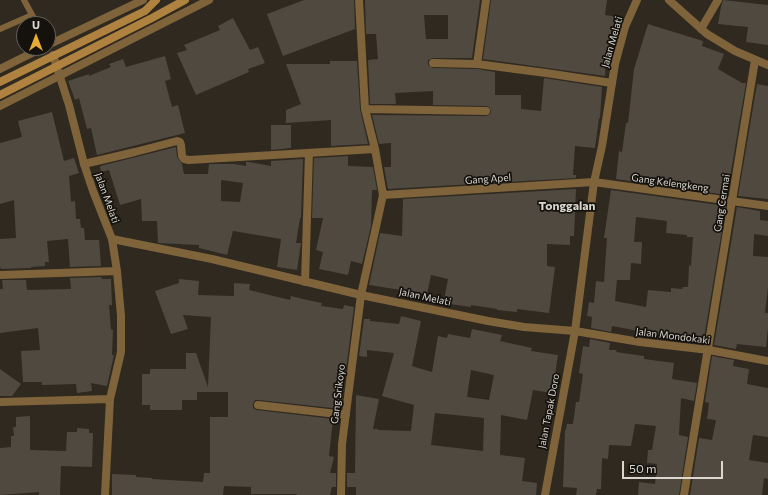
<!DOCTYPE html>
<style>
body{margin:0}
#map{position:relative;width:768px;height:495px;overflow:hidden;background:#2f2920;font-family:Commissioner,sans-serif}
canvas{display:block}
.north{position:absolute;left:16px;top:16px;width:40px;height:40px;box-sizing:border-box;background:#15120e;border:1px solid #64605c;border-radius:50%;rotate:0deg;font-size:11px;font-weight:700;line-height:16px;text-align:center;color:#dad6d0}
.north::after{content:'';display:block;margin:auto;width:14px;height:18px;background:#e5ad35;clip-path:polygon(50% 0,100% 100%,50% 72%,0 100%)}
.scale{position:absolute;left:622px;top:461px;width:101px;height:18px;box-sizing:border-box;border:2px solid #dad6d0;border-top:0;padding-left:5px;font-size:12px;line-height:14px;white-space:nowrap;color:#dad6d0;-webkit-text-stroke:3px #15120e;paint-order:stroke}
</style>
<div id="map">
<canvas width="768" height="495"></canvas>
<div class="north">U</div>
<div class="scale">50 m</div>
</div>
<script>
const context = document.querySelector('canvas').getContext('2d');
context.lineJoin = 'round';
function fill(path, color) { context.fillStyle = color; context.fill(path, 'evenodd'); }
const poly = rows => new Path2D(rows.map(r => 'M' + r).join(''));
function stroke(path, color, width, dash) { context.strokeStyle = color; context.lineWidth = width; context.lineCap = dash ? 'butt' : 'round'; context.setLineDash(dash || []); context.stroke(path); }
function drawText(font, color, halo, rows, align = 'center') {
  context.font = font + ' Commissioner,sans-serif'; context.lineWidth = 3.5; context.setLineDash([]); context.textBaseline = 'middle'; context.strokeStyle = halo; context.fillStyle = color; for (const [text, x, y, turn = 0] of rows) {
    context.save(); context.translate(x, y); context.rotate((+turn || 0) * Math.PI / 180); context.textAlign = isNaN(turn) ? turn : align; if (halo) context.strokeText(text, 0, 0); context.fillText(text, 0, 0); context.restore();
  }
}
const building = poly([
 [304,0,354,0,355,29,283,56,267,14],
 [365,0,480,0,472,58,433,58,428,60,428,65,433,68,477,69,495,72,495,95,521,95,521,109,541,111,544,78,602,87,600,118,599,118,595,148,575,146,573,175,576,175,576,178,388,189,384,167,391,167,391,143,379,144,372,115,486,116,490,114,491,111,489,107,486,106,433,105,433,91,395,93,396,104,370,104,368,60,378,59,376,34,366,34],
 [424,15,448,15,448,39,426,39],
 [491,0,607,0,605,15,618,17,615,35,609,34,608,56,606,56,605,76,483,59],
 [723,0,768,5,768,45,746,42,748,27,718,24,721,7],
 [233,18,250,50,258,47,265,63,248,69,249,72,196,95,177,53,187,50,184,45,220,30,218,26],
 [648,24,703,41,702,46,724,54,718,69,742,83,746,83,727,195,616,179,619,151,622,152,626,123,628,123,634,69],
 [165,56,171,79,165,81,172,107,178,105,185,133,97,155,91,128,87,129,79,98,75,100,68,81,89,74,89,76,111,67,109,64,123,59,126,67],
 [330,61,357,61,360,109,368,144,331,146,331,120,286,123,286,110,301,104,286,64,330,64],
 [757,84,768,86,768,199,738,196],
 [52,112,64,161,74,158,79,173,69,176,71,202,75,201,76,219,80,219,81,228,84,228,85,240,99,240,101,266,70,267,68,239,47,241,49,262,45,262,45,266,31,267,31,268,1,269,0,267,0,239,16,238,14,200,0,204,0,143,22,137,18,121],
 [271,125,291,125,291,148,271,150],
 [176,147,177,157,182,164,184,174,208,174,209,164,234,164,246,166,246,162,249,162,271,166,271,161,303,159,301,218,300,218,296,243,301,243,297,270,277,267,281,239,233,231,227,255,199,248,199,245,158,243,157,221,142,221,141,199,120,205,109,170,101,172,100,166],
 [221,180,243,183,240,202,221,201],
 [348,156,348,166,373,167,377,190,372,190,371,226,362,264,351,261,348,275,319,269,323,252,316,250,323,218,312,218,314,158],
 [576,189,574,236,570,236,570,245,547,244,547,266,555,267,549,313,517,309,517,312,497,310,497,309,471,305,471,307,450,304,451,300,444,300,448,279,431,275,427,294,369,285,380,233,402,236,403,199],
 [611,190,726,206,703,344,696,343,696,339,676,337,676,340,643,337,644,332,612,326,611,332,591,328,592,317,587,316,589,302,594,303,596,281,604,282,607,238,604,238],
 [636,217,667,221,666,233,687,235,687,237,693,237,691,266,689,265,688,287,683,287,682,289,671,288,671,292,648,290,646,307,615,301,617,280,630,280,631,263,641,264,642,242,634,242],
 [737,207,760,211,760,220,768,221,768,236,754,234,753,256,768,257,768,287,765,313,768,313,768,328,766,347,737,344,736,349,714,345],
 [101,277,102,279,111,279,112,305,109,305,111,330,113,330,112,355,114,355,107,386,91,383,92,391,77,393,76,384,42,385,42,382,23,382,21,351,40,350,38,328,0,333,0,289,3,289,2,280,26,280,27,290,71,289,70,278],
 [179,279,199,281,198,295,234,296,234,283,250,284,249,290,290,300,291,296,307,300,322,303,321,306,343,309,344,305,354,307,341,409,259,400,255,400,253,404,253,408,257,410,333,419,329,456,334,457,330,473,336,473,336,487,332,487,330,495,296,495,297,494,251,494,251,487,224,486,223,495,112,495,112,474,136,475,136,477,152,478,152,479,203,482,204,473,210,473,210,417,228,417,228,392,197,392,197,400,182,400,182,410,150,410,150,405,142,405,142,374,150,374,150,369,186,369,186,353,196,353,208,387,211,317,183,315,188,329,171,334,155,291,179,283],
 [401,316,421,321,412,366,432,372,438,336,447,338,448,334,470,338,472,329,502,335,500,341,532,348,531,351,558,355,552,393,533,390,527,420,501,415,500,455,525,458,522,481,537,483,536,495,356,495,356,487,347,487,347,473,355,473,356,395,379,399,373,429,378,429,378,430,411,431,414,405,382,396,394,353,367,350,367,357,359,356,364,319,370,319,370,321,399,324],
 [471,370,494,375,489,400,467,397],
 [435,413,484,418,483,451,431,445],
 [590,339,610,343,609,350,617,350,616,352,644,356,644,359,674,363,672,379,697,383,694,401,681,398,679,435,688,437,679,495,638,495,639,482,655,484,657,464,647,463,648,450,652,450,656,426,635,424,631,446,609,445,608,459,602,458,601,489,597,489,596,495,576,495,577,488,563,487,565,430,566,430,567,424,573,424,576,402,579,402,583,374,579,373,583,346,589,347],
 [712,356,734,360,733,366,749,369,747,384,768,388,768,437,753,435,749,460,768,463,768,479,764,478,762,495,690,495,699,438,712,440,716,420,707,419,709,403,705,402],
 [0,369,21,384,12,396,0,396],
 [30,416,30,450,66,451,67,432,77,432,77,428,89,429,89,433,93,433,92,467,61,466,60,495,39,495,39,492,0,495,0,448,11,447,11,436,14,436,13,427,16,427,16,417]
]);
const service = poly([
 [24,0,37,24],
 [0,29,32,15]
]);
const minor = poly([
 [701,29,718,0],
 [48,45,143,0],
 [433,63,477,64,546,73,612,83],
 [477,64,486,0],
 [0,69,42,48],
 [0,106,209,0],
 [365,109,486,111],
 [84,164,135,152,177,141,180,142,181,145,182,156,184,159,189,160,375,149,365,109,359,0],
 [383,195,594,182,768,206],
 [0,275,117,271],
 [305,282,309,153],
 [0,402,110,399],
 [258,405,346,415],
 [105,495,110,399,121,352,121,316,117,271,112,239],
 [341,495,342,444,361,295,383,195,375,149],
 [545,495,575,331,640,342,709,350,768,361],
 [684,495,755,60]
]);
const tertiary = poly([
 [669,0,707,34,735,51,768,65],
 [53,55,69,105,84,164,93,191,112,239,212,259,361,295,488,321,524,327,575,331,594,182,602,146,615,64,625,27,637,0]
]);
const secondary = poly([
 [0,82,145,11,156,0],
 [0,95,152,18,185,0]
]);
const streetNames = [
 ["Jalan Melati",612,42,-74],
 ["Gang Apel",488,179,-4],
 ["Gang Kelengkeng",670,183,8],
 ["Jalan Melati",107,198,70],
 ["Gang Cermai",722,203,-81],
 ["Jalan Melati",425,297,12],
 ["Jalan Mondokaki",673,336,7],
 ["Gang Srikoyo",338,394,-83],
 ["Jalan Tapak Doro",549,411,-79]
];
const quarterNames = [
 ["Tonggalan",567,206]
];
fill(building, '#504940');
stroke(service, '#7f633b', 6);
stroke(minor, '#7f633b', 8);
stroke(tertiary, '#7f633b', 8);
stroke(secondary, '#af833f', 8);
drawText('10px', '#dad6d0', '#15120e', streetNames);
drawText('bold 12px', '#dad6d0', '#15120e', quarterNames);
</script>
